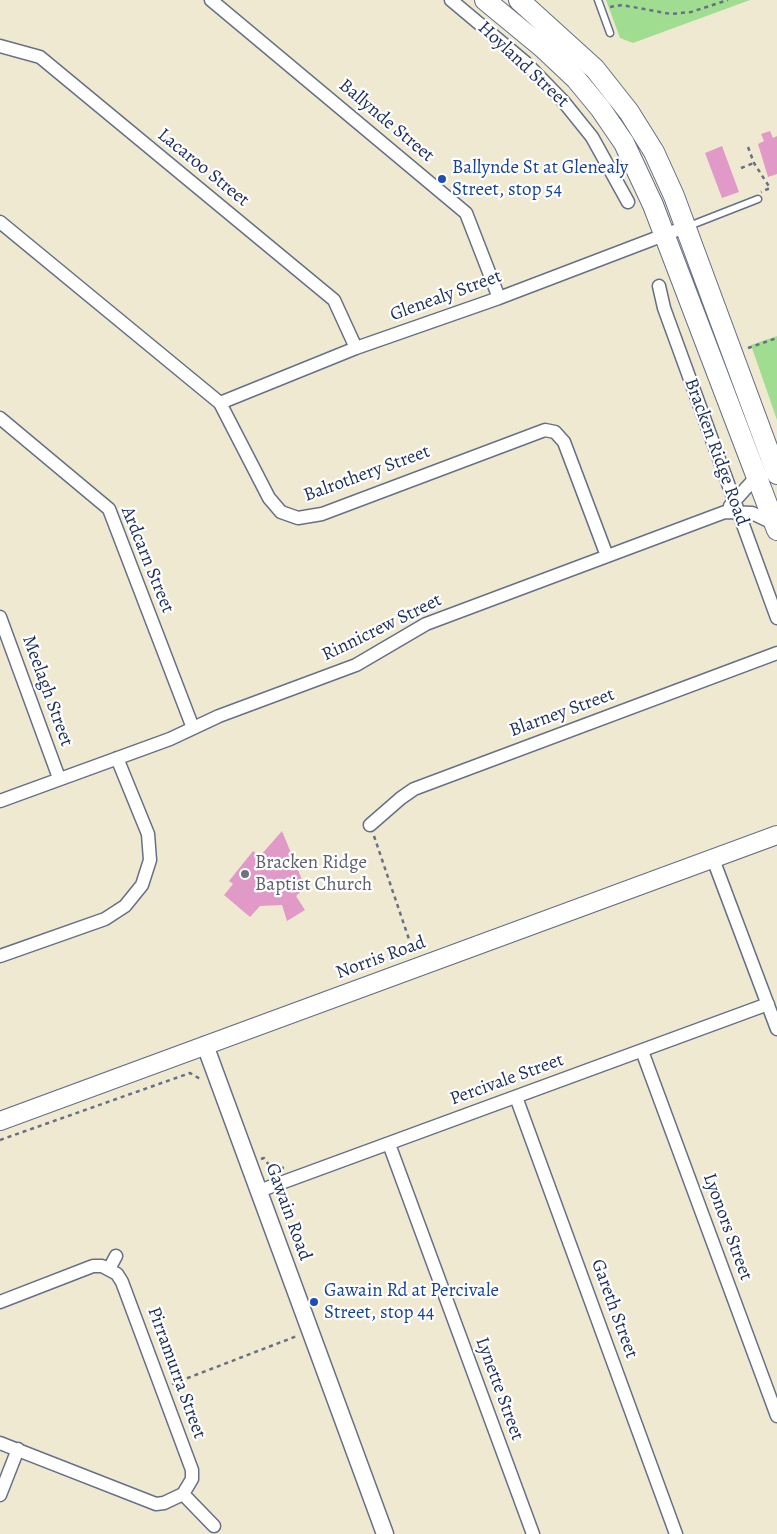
<!DOCTYPE html>
<style>
body{margin:0}
canvas{display:block;background:#f0e9d1}
</style>
<canvas width="777" height="1534"></canvas>
<script>
const context = document.querySelector('canvas').getContext('2d');
context.lineJoin = 'round';
function fill(path, color) { context.fillStyle = color; context.fill(path, 'evenodd'); }
const poly = rows => new Path2D(rows.map(r => 'M' + r).join(''));
function stroke(path, color, width, dash) { context.strokeStyle = color; context.lineWidth = width; context.lineCap = dash ? 'butt' : 'round'; context.setLineDash(dash || []); context.stroke(path); }
function drawText(font, color, halo, rows, align = 'center') {
  context.font = font + ' Alegreya,serif'; context.lineWidth = 4.5; context.setLineDash([]); context.textBaseline = 'middle'; context.strokeStyle = halo; context.fillStyle = color; for (const [text, x, y, turn = 0] of rows) {
    context.save(); context.translate(x, y); context.rotate((+turn || 0) * Math.PI / 180); context.textAlign = isNaN(turn) ? turn : align; if (halo) context.strokeText(text, 0, 0); context.fillText(text, 0, 0); context.restore();
  }
}
const green = poly([
 [606,0,750,0,633,43,620,38],
 [777,336,777,420,751,345]
]);
const building = poly([
 [770,131,773,138,777,136,777,174,768,177,758,144,764,141,761,134],
 [722,146,739,192,722,198,705,153],
 [282,831,305,887,296,896,305,910,287,921,282,905,260,906,250,917,224,895,233,884,229,881,253,851,260,856]
]);
const path = poly([
 [610,7,622,5,671,14,691,12,728,0],
 [748,147,754,163,770,188,761,192],
 [741,168,754,163],
 [748,348,777,338],
 [374,836,414,954],
 [0,1140,190,1073,202,1080],
 [261,1159,264,1158,269,1165,284,1168],
 [172,1384,297,1336]
]);
const service = poly([
 [598,0,610,33],
 [689,226,758,199]
]);
const minor = poly([
 [211,0,466,213,499,298],
 [451,0,525,62,563,101,592,137,628,202],
 [0,46,40,57,334,300,356,348],
 [0,222,220,403,269,498,281,512,298,518,322,514,545,430,555,432,564,442,607,556],
 [659,286,664,308,777,618],
 [220,403,356,348,499,298,685,227],
 [0,418,109,509,193,728],
 [730,506,757,476],
 [0,617,59,778],
 [0,801,170,739,219,716,356,665,426,624,725,512,752,513,775,524],
 [370,825,401,798,414,789,777,653],
 [713,859,777,1029],
 [0,956,105,919,125,906,142,885,150,860,148,834,117,758],
 [642,1051,777,1416],
 [516,1097,676,1534],
 [389,1144,533,1534],
 [259,1191,768,1004],
 [109,1269,116,1256],
 [0,1302,93,1266,102,1266,117,1274,122,1282,192,1470,192,1479,183,1494,164,1503,156,1504,0,1443],
 [183,1494,214,1526],
 [0,1495,18,1449]
]);
const tertiary = poly([
 [205,1045,385,1534]
]);
const secondary = poly([
 [0,1121,777,835]
]);
const primary = poly([
 [485,0,542,47,576,79,600,108,624,143,653,205,777,530],
 [519,0,595,69,629,112,654,152,674,196,777,474]
]);
const markers = [
 [442,179,5,"#1a4fb4"],
 [245,874,5,"#6b7280"],
 [314,1302,5,"#1a4fb4"]
];
const streetNames = [
 ["Hoyland Street",523,65,43],
 ["Ballynde Street",386,121,40],
 ["Lacaroo Street",203,168,39],
 ["Glenealy Street",446,296,-20],
 ["Bracken Ridge Road",716,452,70],
 ["Balrothery Street",367,474,-20],
 ["Ardcarn Street",147,560,68],
 ["Rinnicrew Street",382,628,-26],
 ["Meelagh Street",47,691,70],
 ["Blarney Street",562,713,-20],
 ["Norris Road",381,958,-20],
 ["Percivale Street",507,1080,-20],
 ["Gawain Road",288,1212,70],
 ["Lyonors Street",727,1227,70],
 ["Gareth Street",614,1309,70],
 ["Pirramurra Street",176,1373,70],
 ["Lynette Street",499,1389,70]
];
const transitNames = [
 ["Ballynde St at Glenealy",452,168],
 ["Street, stop 54",452,190],
 ["Gawain Rd at Percivale",324,1291],
 ["Street, stop 44",324,1313]
];
const worshipNames = [
 ["Bracken Ridge",255,863],
 ["Baptist Church",255,885]
];
fill(green, '#a1dd90');
fill(building, '#e19ac8');
stroke(service, '#667086', 9);
stroke(minor, '#667086', 15);
stroke(tertiary, '#667086', 19);
stroke(secondary, '#667086', 20);
stroke(primary, '#667086', 22);
stroke(path, '#667086', 2.5, [4, 4]);
stroke(service, '#fff', 6);
stroke(minor, '#fff', 12);
stroke(tertiary, '#fff', 16);
stroke(secondary, '#fff', 18);
stroke(primary, '#fff', 20);
for (const [x, y, r, color] of markers) { const dot = new Path2D(); dot.arc(x, y, r, 0, 2 * Math.PI); context.fillStyle = color; context.fill(dot); stroke(dot, '#fff', 2); }
drawText('19px', '#1b2f5e', '#fff', streetNames);
drawText('19px', '#164399', '#fff', transitNames, 'left');
drawText('19px', '#5b616d', '#fff', worshipNames, 'left');
</script>
